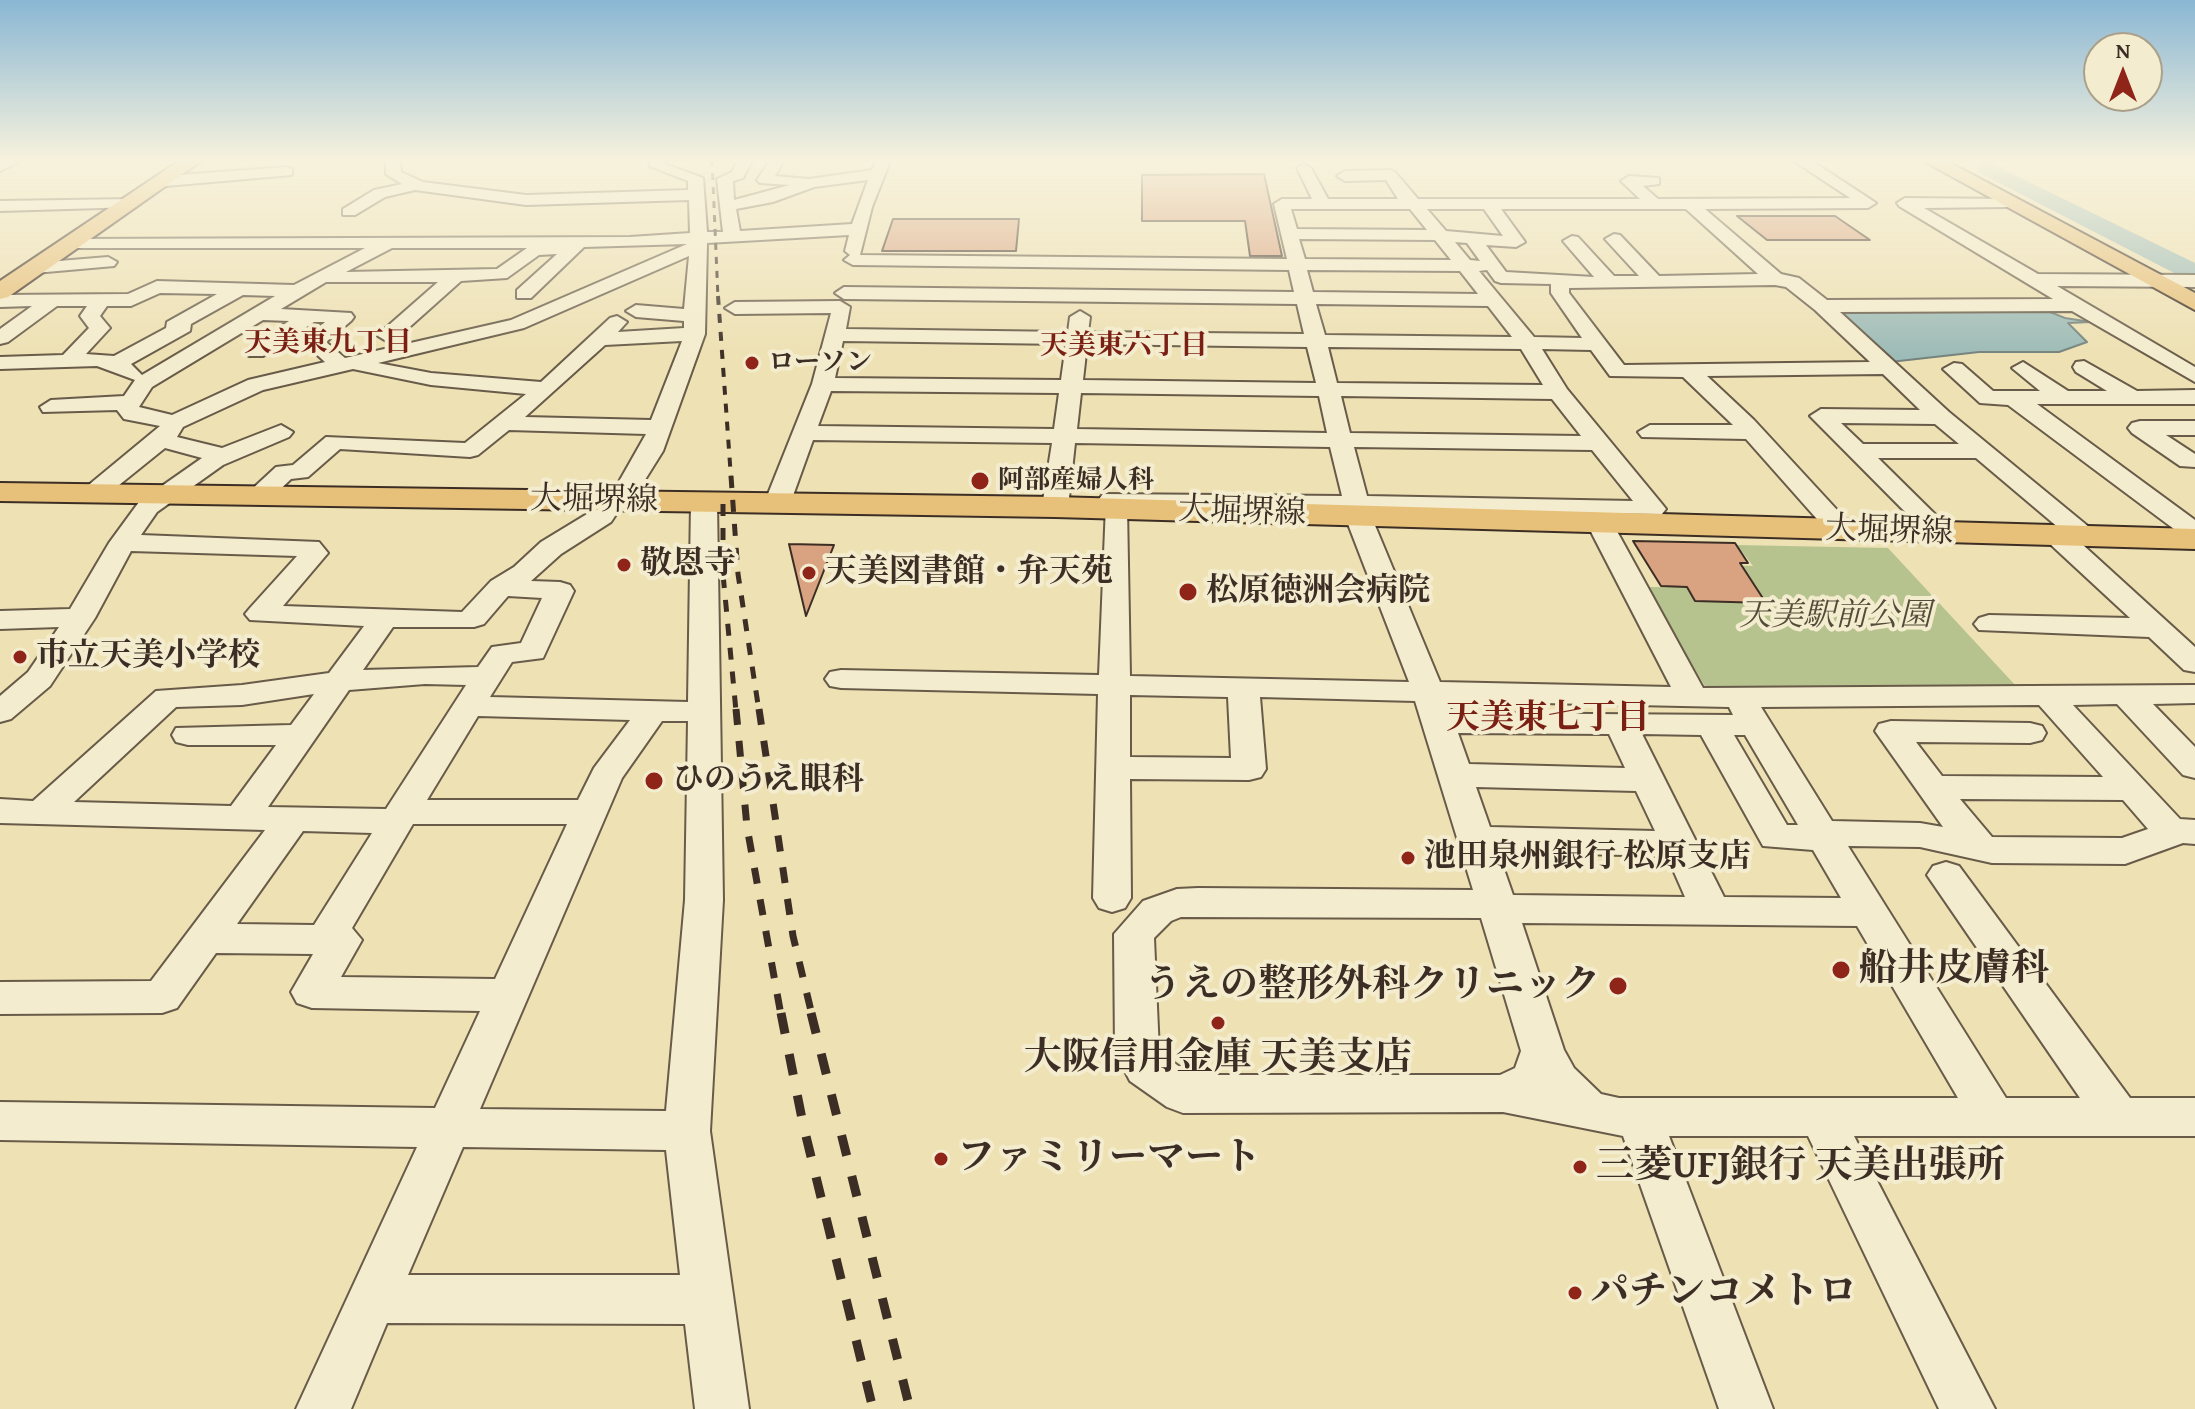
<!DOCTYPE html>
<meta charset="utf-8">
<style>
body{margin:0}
#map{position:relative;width:2195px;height:1409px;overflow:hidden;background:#eee1b4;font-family:"Gentium Book Plus",serif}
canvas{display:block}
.north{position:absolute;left:2083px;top:32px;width:80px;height:80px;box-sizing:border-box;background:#f4ecce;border:2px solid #aaa08a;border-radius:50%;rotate:0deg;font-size:22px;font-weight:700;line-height:32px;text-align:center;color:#3c2e25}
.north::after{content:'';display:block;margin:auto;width:28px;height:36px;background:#8f2418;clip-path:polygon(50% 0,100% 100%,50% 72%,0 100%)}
</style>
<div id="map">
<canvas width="2195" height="1409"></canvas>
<div class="north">N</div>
</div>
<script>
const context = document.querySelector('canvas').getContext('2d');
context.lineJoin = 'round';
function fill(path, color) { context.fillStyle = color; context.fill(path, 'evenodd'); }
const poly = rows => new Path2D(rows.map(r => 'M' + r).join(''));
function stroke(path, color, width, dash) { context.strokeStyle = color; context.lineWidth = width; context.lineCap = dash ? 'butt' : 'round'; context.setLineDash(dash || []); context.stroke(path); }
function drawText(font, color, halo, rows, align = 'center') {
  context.font = font + ' "Gentium Book Plus","Noto Serif JP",serif'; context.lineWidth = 8; context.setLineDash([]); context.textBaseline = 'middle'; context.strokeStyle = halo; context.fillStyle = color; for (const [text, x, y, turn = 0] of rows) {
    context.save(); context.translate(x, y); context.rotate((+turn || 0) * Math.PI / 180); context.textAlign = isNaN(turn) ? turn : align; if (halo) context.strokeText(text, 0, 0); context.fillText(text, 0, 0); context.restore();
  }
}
const green = poly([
 [1737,545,1888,548,2016,686,1706,688,1646,587,1687,587,1695,601,1765,603,1707,565,1753,566]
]);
const water = poly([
 [2045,310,2065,318,2091,322,2068,323,2087,342,2059,352,1979,352,1890,362,1835,311,2045,310]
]);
const river = poly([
 [1988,162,2195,263,2195,276,2180,276,1980,173,1977,168,1980,163,1988,162]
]);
const building = poly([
 [1264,174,1282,256,1250,256,1245,221,1142,221,1142,175,1264,174],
 [1737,216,1835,216,1870,240,1767,240,1737,216],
 [893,219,1019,219,1016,251,882,251,893,219],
 [1633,541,1735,543,1748,563,1740,563,1766,603,1695,601,1687,587,1661,586,1633,541],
 [789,544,834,545,806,616,789,544]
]);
const minor = poly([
 [5,159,25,159,0,171,0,162,5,159],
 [386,159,400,159,401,172,423,182,526,195,688,190,688,181,649,166,653,159,668,159,665,164,703,178,707,232,723,232,717,179,732,172,739,159,753,159,743,178,733,181,734,200,790,185,760,183,757,180,771,159,785,159,775,176,809,179,872,170,877,159,891,159,872,207,860,255,1287,259,1274,204,1282,199,1312,199,1297,168,1304,164,1311,168,1328,199,1398,199,1386,180,1345,181,1337,176,1345,171,1390,170,1395,172,1418,199,1640,199,1621,181,1629,176,1659,178,1659,184,1643,186,1658,199,1850,198,1791,159,1809,159,1876,203,1868,208,1705,209,1781,274,1799,278,1827,300,2053,299,1899,206,1897,203,1905,198,2014,199,2014,205,2008,207,1924,208,2038,274,2195,275,2195,287,2057,286,2195,367,2195,382,2072,311,1840,312,1949,412,2095,532,2099,538,2095,544,2083,545,2195,647,2195,672,2184,670,2149,637,1979,630,1974,624,1979,618,1989,615,2130,618,2049,543,2045,537,2049,531,2060,529,1976,458,1878,458,1954,533,1950,539,1941,541,1932,539,1810,416,1821,409,1920,410,1883,374,1707,376,1754,420,1850,524,1854,530,1850,536,1832,536,1746,439,1642,437,1638,432,1650,425,1733,425,1683,377,1610,376,1591,350,1542,349,1567,389,1662,504,1666,509,1662,514,1369,511,1440,682,1671,687,1587,524,1600,516,1613,524,1703,688,2195,685,2195,703,2153,704,2195,747,2195,778,2183,775,2117,704,2073,705,2180,819,2195,820,2195,844,2183,843,2125,864,1992,863,1920,847,1848,846,2006,1098,2080,1098,1927,875,1933,866,1946,862,1959,866,2130,1098,2195,1098,2195,1136,1854,1136,1995,1409,1939,1409,1808,1136,1669,1136,1773,1409,1719,1409,1623,1136,1503,1112,1183,1113,1167,1107,1130,1081,1115,1052,1114,934,1143,901,1177,889,1198,888,1473,890,1415,701,1260,697,1266,769,1261,777,1249,780,1130,779,1131,898,1125,908,1112,912,1099,908,1093,898,1098,694,841,688,830,686,825,679,830,672,841,670,1099,675,1106,505,1099,499,1103,494,1342,496,1330,447,1075,443,1068,507,1055,515,1042,507,1052,443,813,440,790,504,777,512,764,504,812,384,831,313,735,314,725,308,735,302,840,301,850,307,846,329,1068,332,1070,317,1080,311,1090,317,1088,332,1304,334,1297,304,844,299,835,293,844,287,1294,292,1289,270,853,265,844,260,850,255,845,251,849,235,707,243,705,334,663,451,628,507,619,510,611,522,561,554,531,581,560,582,570,585,574,591,543,658,512,662,490,697,688,702,691,503,704,495,713,498,717,503,723,900,710,1131,749,1409,695,1409,685,1324,387,1323,351,1409,296,1409,417,1147,0,1140,0,1102,435,1108,480,1011,312,1008,297,1003,291,992,313,954,216,953,177,1008,162,1013,0,1014,0,982,151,981,265,830,0,823,0,799,33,801,156,691,242,685,329,673,364,626,250,620,245,614,250,608,297,556,131,551,95,618,50,686,11,719,0,722,0,696,28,672,59,627,0,629,0,611,70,609,109,543,139,502,202,458,165,448,103,498,85,498,81,493,85,488,160,426,124,419,117,410,43,412,40,407,51,400,124,396,135,380,97,366,0,369,0,357,63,355,89,328,80,316,87,306,57,306,8,342,0,344,0,329,32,306,0,307,0,295,128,294,157,281,294,285,365,248,64,248,61,244,70,239,630,237,690,233,689,200,526,205,415,190,385,197,355,215,343,215,343,209,374,190,402,184,386,174,386,159],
 [868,180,852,224,740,231,736,209,773,202,814,187,868,180],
 [1291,209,1410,209,1427,230,1297,229,1291,209],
 [1427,209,1484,209,1503,236,1446,231,1427,209],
 [1501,209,1686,209,1758,274,1659,276,1620,235,1614,234,1605,239,1639,276,1614,276,1578,237,1572,236,1563,241,1594,277,1506,272,1486,245,1516,247,1525,242,1501,209],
 [1299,239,1435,240,1451,260,1305,259,1299,239],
 [1455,242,1467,243,1480,261,1470,260,1455,242],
 [687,244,511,320,345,358,326,342,351,321,354,317,351,313,281,309,326,282,438,282,381,332,378,336,388,342,395,340,461,281,507,278,539,255,557,254,517,290,517,298,531,298,584,247,687,244],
 [392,248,527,248,497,269,346,272,392,248],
 [689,256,684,309,636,305,626,311,636,317,684,321,684,328,618,332,627,322,617,316,610,318,541,382,431,373,378,363,524,328,689,256],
 [1307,270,1460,271,1478,294,1313,292,1307,270],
 [1487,270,1495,281,1501,283,1551,284,1551,293,1582,338,1534,337,1479,271,1487,270],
 [1775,285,1786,287,1815,310,1870,362,1624,365,1569,293,1569,288,1775,285],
 [160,293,217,294,167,322,166,328,114,356,86,354,110,328,100,316,107,306,131,306,160,293],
 [243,295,275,296,142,375,131,364,190,331,191,324,243,295],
 [1316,304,1488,306,1512,337,1325,335,1316,304],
 [263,320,289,321,249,348,246,352,249,356,263,356,314,322,325,322,303,342,325,362,248,380,172,415,139,407,152,387,263,320],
 [682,341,651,420,525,417,605,345,682,341],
 [843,341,1066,344,1061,380,835,378,843,341],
 [1087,344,1307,347,1316,383,1083,380,1087,344],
 [1328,347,1521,349,1543,385,1337,383,1328,347],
 [353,369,431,385,526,394,465,443,326,437,293,465,276,467,250,491,246,496,250,501,268,501,291,479,308,477,340,449,470,457,478,455,509,430,646,434,612,494,602,496,592,511,541,542,514,567,491,581,462,612,283,606,328,553,319,542,141,535,157,512,223,465,289,437,293,432,281,425,222,448,177,437,183,427,263,390,353,369],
 [831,391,1059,393,1054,429,818,426,831,391],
 [1081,393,1319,396,1327,433,1077,429,1081,393],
 [1341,396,1552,399,1581,436,1350,433,1341,396],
 [1841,423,1935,424,1959,444,1863,444,1841,423],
 [1354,447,1592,450,1633,501,1367,496,1354,447],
 [1127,507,1343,511,1409,682,1130,676,1127,507],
 [508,596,542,598,521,643,492,647,478,667,363,670,393,627,474,627,484,624,508,596],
 [425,684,466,685,386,809,268,807,349,690,425,684],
 [314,694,291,725,176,728,172,735,176,742,188,745,276,745,231,806,74,802,176,707,242,705,314,694],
 [1130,695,1228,697,1231,758,1130,757,1130,695],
 [1448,701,1729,707,1733,715,1452,713,1448,701],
 [2039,705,2103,777,1942,776,1916,742,2030,743,2042,740,2046,733,2042,726,2030,723,1891,721,1879,724,1875,731,1943,827,1920,823,1832,821,1761,707,2039,705],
 [478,716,630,720,594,768,578,800,427,800,478,716],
 [662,721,688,721,685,900,666,1111,480,1109,622,778,662,721],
 [1458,733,1609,734,1625,768,1469,764,1458,733],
 [1642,734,1701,735,1763,846,1813,850,1841,898,1724,897,1642,734],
 [1734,735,1745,735,1798,825,1787,825,1734,735],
 [1476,787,1636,791,1655,831,1490,827,1476,787],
 [1960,799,2123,800,2148,829,2122,838,1992,837,1960,799],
 [413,824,567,824,495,979,341,977,362,940,352,928,413,824],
 [303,831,372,833,314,925,237,924,303,831],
 [1498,852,1667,856,1685,897,1513,895,1498,852],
 [1181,917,1481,918,1521,1051,1515,1068,1500,1075,1191,1075,1159,1052,1154,938,1171,921,1181,917],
 [1522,923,1857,926,1958,1098,1619,1098,1601,1094,1574,1068,1564,1050,1522,923],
 [463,1147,666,1150,680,1275,408,1275,463,1147],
 [287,167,292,169,292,175,166,186,158,181,166,176,287,167],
 [130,199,138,204,136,207,0,211,0,201,130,199],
 [108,257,117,262,114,266,35,273,26,268,35,263,108,257],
 [2084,361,2137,391,2195,390,2195,404,2037,404,2195,520,2195,540,2186,538,2008,405,1980,403,1943,369,1954,363,1962,364,1993,391,2040,391,2012,368,2023,362,2068,391,2107,391,2076,372,2073,367,2076,362,2084,361],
 [2140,421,2195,421,2195,435,2166,435,2195,454,2195,467,2180,466,2132,433,2128,428,2132,423,2140,421]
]);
const major = poly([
 [182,159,204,159,8,297,0,299,0,281,182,159],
 [1920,159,1943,159,2195,293,2195,310,1920,159],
 [0,483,1055,497,2195,529,2195,549,1055,517,0,501,0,483]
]);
const railFar4 = poly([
 [712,159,718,298]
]);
const railFar3 = poly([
 [718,296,731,478]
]);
const railFar2 = poly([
 [731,476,738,574,759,711],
 [723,504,723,574,736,711]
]);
const railFar1 = poly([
 [736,709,747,827,781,1015],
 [759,709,793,936,812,1015]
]);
const rail = poly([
 [781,1013,803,1124,873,1409],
 [811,1013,910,1409]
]);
const markers = [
 [752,363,8,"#8f2418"],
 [980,481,10,"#8f2418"],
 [624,565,8,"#8f2418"],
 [809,573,8,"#8f2418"],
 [1188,592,10,"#8f2418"],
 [20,657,8,"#8f2418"],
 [654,781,10,"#8f2418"],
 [1408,858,8,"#8f2418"],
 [1841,970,10,"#8f2418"],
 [1618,986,10,"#8f2418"],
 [1218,1023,8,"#8f2418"],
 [941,1159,8,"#8f2418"],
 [1580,1167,8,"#8f2418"],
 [1575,1293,8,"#8f2418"]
];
const farPoinames = [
 ["ローソン",768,363],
 ["阿部産婦人科",998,481]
];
const farNeighbourhoodnames = [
 ["天美東九丁目",328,344],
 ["天美東六丁目",1124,347]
];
const streetNames = [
 ["大堀堺線",594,501,1],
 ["大堀堺線",1242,513,2],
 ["大堀堺線",1889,532,2]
];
const poiNames = [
 ["敬恩寺",640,565],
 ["天美図書館・弁天苑",825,573],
 ["松原徳洲会病院",1206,592],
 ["市立天美小学校",36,657],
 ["ひのうえ眼科",672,781],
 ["池田泉州銀行 松原支店",1424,858]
];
const parkNames = [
 ["天美駅前公園",1835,617]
];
const neighbourhoodNames = [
 ["天美東七丁目",1548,719]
];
const nearPoinames = [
 ["船井皮膚科",1859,970],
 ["うえの整形外科クリニック",1600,986,"right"],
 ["大阪信用金庫 天美支店",1218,1059,"center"],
 ["ファミリーマート",957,1159],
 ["三菱UFJ銀行 天美出張所",1596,1167],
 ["パチンコメトロ",1591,1293]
];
fill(green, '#b6c38f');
fill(water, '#9dbbb7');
stroke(water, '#76837d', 2);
fill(river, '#9dbbb7');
fill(building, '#d9a381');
stroke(building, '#3c2e25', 2);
stroke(minor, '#685b49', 4);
stroke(major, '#3c2e25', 4);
fill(minor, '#f4ecce');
fill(major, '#e7c07a');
stroke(railFar4, '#3c2e25', 3, [7, 7]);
stroke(railFar3, '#3c2e25', 4, [9, 9]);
stroke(railFar2, '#3c2e25', 5, [12, 12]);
stroke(railFar1, '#3c2e25', 7, [16, 16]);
stroke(rail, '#3c2e25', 9, [21, 21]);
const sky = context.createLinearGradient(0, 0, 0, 356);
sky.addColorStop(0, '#8ab7d4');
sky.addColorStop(0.45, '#f7f2dd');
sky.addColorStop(1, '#f7f2dd00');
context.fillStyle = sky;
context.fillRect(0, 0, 2195, 356);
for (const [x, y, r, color] of markers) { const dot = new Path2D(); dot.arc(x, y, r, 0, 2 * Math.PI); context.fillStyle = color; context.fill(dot); stroke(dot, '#f4ecce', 3); }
drawText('bold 26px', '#3c2e25', '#f4ecce', farPoinames, 'left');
drawText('bold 28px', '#7a1f14', '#f4ecce', farNeighbourhoodnames);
drawText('32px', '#3c2e25', '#f4ecce', streetNames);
drawText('bold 32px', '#3c2e25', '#f4ecce', poiNames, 'left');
drawText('italic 32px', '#544c3a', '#f4ecce', parkNames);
drawText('bold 34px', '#7a1f14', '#f4ecce', neighbourhoodNames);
drawText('bold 38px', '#3c2e25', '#f4ecce', nearPoinames, 'left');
</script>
